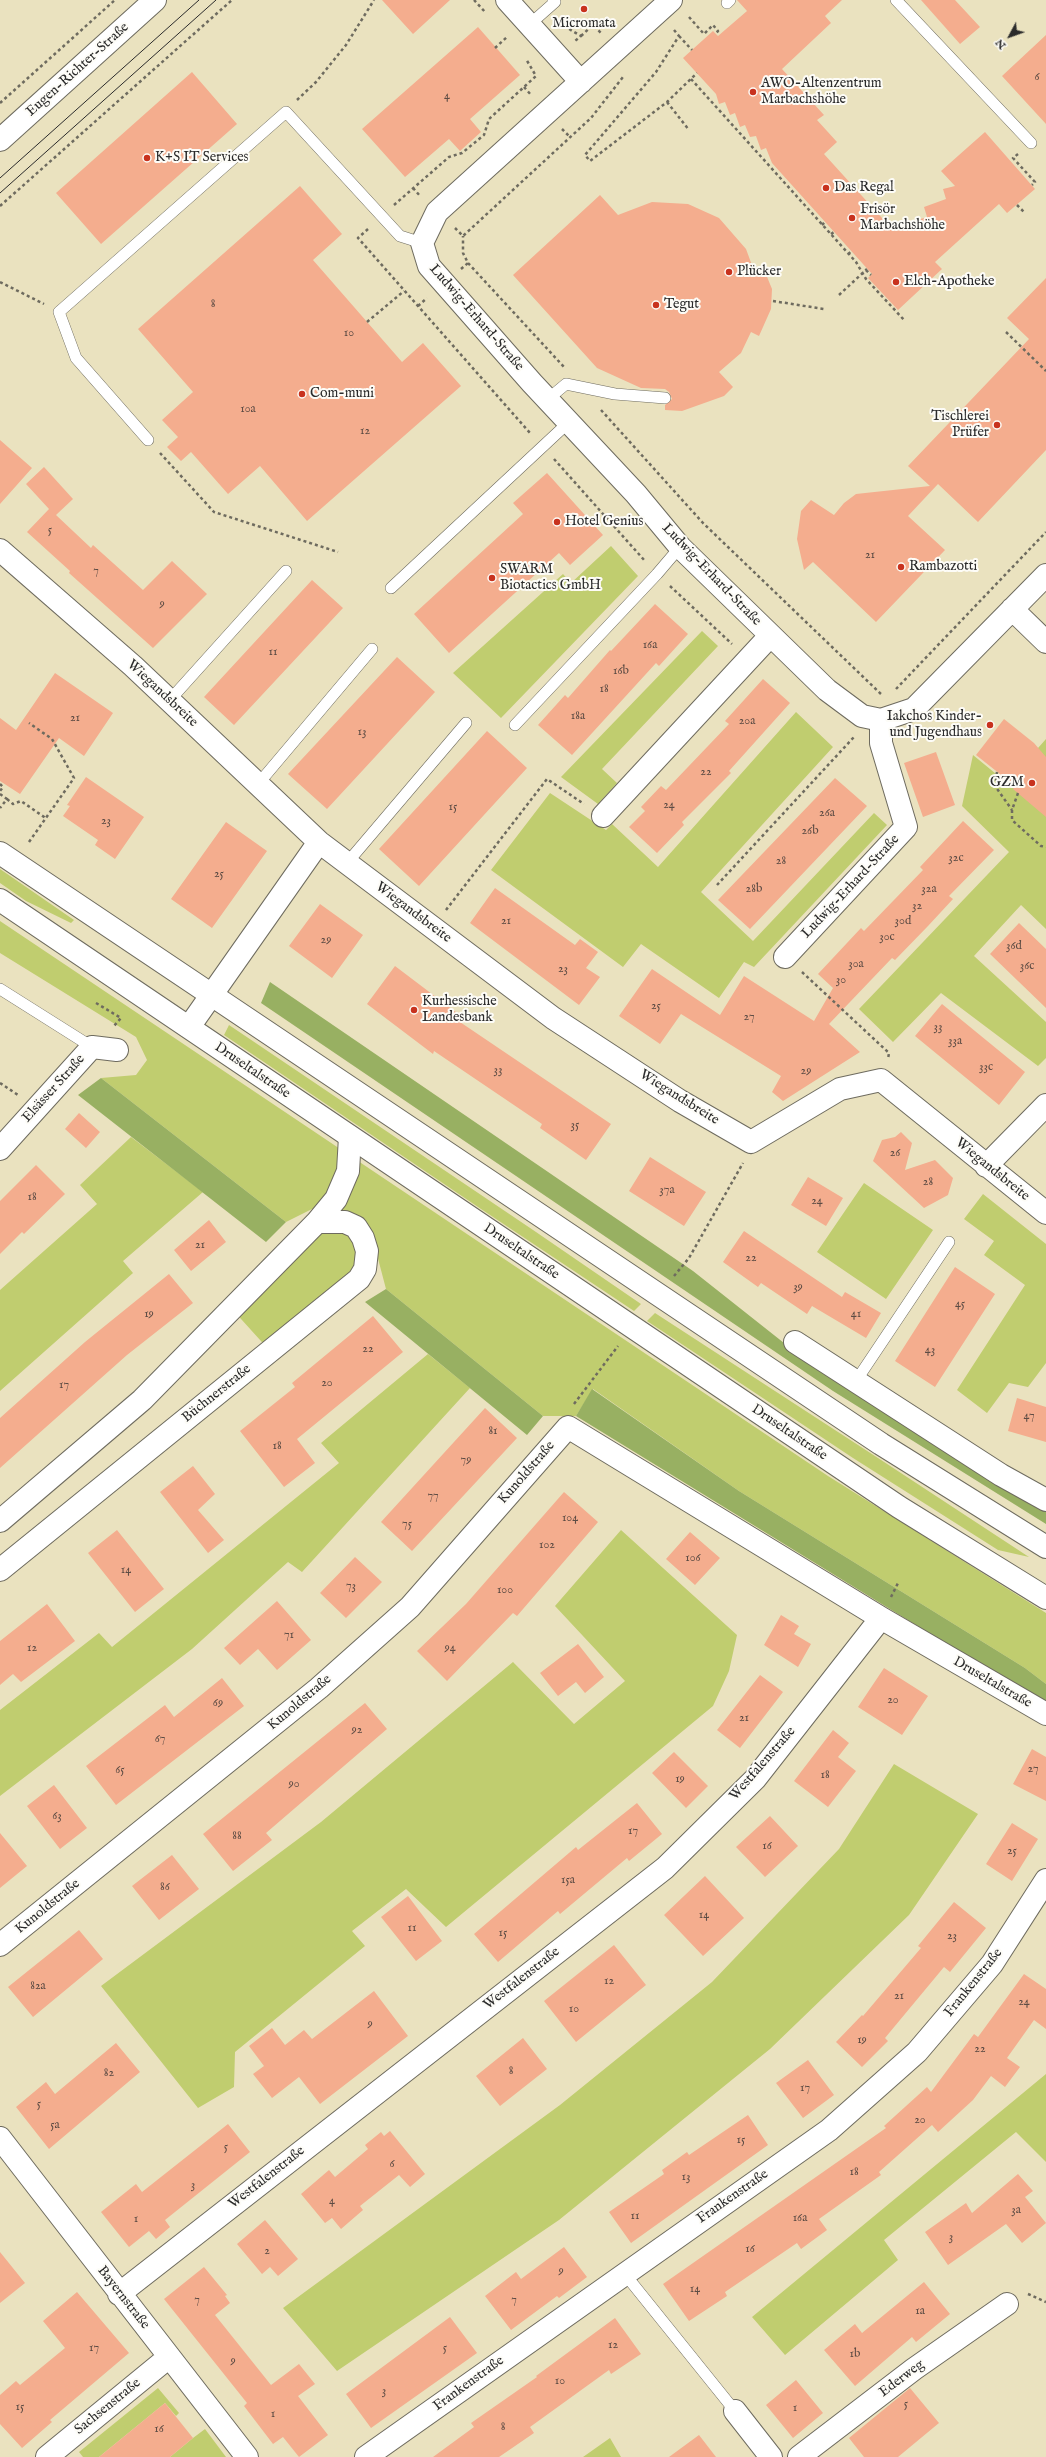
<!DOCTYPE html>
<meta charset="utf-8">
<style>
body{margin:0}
#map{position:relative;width:1046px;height:2457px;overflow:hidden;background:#eae2bf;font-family:"IM FELL English",serif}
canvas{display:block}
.north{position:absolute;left:990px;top:16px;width:40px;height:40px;-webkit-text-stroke:3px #fdfcf7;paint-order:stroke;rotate:229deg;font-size:11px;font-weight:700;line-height:16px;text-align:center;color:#2b2b2b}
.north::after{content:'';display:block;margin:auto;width:14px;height:18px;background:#2b2b2b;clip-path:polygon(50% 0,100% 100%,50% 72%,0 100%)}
</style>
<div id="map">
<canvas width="1046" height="2457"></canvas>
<div class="north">N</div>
</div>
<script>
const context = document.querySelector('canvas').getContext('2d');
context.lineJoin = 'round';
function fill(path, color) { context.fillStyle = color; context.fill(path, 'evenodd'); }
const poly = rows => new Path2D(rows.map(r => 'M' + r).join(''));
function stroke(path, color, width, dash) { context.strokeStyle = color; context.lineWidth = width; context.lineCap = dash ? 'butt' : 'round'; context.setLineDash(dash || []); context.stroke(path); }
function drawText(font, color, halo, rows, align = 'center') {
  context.font = font + ' "IM FELL English",serif'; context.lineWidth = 4; context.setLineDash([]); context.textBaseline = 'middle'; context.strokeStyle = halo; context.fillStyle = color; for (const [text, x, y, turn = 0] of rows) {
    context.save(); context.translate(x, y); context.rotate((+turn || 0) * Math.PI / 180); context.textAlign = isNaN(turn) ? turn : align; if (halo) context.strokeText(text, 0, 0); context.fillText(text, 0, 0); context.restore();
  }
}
const green = poly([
 [611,546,638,576,501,718,453,673,563,574,571,583],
 [702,631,718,646,602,769,617,783,598,804,561,777],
 [796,712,833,747,701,892,753,941,874,813,887,825,754,967,744,962,719,998,641,944,623,967,491,870,550,793,606,830,612,824,658,867],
 [1046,739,1046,929,1021,905,974,956,1046,1022,1046,1058,1038,1066,941,993,893,1042,859,1009,1009,852,962,806,973,755,1007,783],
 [0,869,74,920,71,923,26,901,0,883],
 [0,921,828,1476,1046,1613,1046,1684,1025,1668,739,1491,593,1389,576,1416,543,1416,386,1289,371,1232,345,1215,312,1209,286,1222,101,1078,136,1075,147,1060,136,1037,0,953],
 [229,1025,536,1232,641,1304,634,1311,481,1209,224,1035],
 [131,1137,203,1192,123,1261,133,1273,0,1391,0,1290,97,1204,80,1185],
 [864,1183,933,1230,886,1299,817,1252],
 [983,1194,1046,1244,1046,1363,1028,1387,1009,1383,987,1413,957,1390,1025,1285,984,1255,994,1241,964,1219],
 [317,1222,345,1222,365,1269,270,1351,232,1309],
 [655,1313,878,1458,1029,1557,998,1550,853,1458,647,1321],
 [428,1354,470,1388,302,1572,288,1562,192,1649,0,1796,0,1710,99,1633,112,1647,339,1463,321,1443],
 [621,1530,737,1635,729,1671,713,1706,446,1927,406,1889,352,1931,365,1946,235,2052,234,2087,198,2108,101,1986,321,1822,513,1662,574,1724,625,1681,555,1606],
 [894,1764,978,1814,909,1915,770,2049,559,2220,337,2371,283,2308,560,2105,712,1982,839,1849],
 [1046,2074,1046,2162,1016,2132,884,2240,898,2260,785,2355,752,2317],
 [158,2388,179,2413,176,2416,165,2403,99,2457,83,2457,79,2452],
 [205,2429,226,2457,170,2457,193,2438],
 [610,2438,621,2457,583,2457]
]);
const forest = poly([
 [270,982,693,1271,784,1343,1046,1508,1046,1524,833,1391,261,1003],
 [101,1078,286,1222,266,1242,78,1095],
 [386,1289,543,1416,527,1435,365,1302],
 [592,1389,739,1491,1025,1668,1046,1684,1046,1705,576,1416]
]);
const building = poly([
 [382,0,450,0,413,34],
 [737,0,842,0,825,16,831,23,782,69,824,115,817,120,837,142,824,154,891,228,927,217,924,207,946,199,943,189,955,186,941,171,985,132,1035,189,1007,213,999,204,935,262,942,269,898,310,868,278,872,274,772,163,766,148,761,150,756,136,750,137,745,125,740,127,735,113,730,115,725,102,719,104,716,94,683,58,713,31,718,36,747,11],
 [921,0,955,0,980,27,960,44],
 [478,27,520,75,470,119,481,132,460,151,449,139,405,177,362,129],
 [1046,35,1046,124,1002,76],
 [192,72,237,124,101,244,56,193],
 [300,186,342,234,313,260,402,362,423,343,461,386,307,521,260,466,228,494,191,452,181,461,167,447,178,437,162,420,193,392,138,329],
 [600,195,618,215,652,202,688,204,719,218,746,249,753,268,763,267,772,289,771,309,759,336,751,332,741,353,719,372,733,387,724,396,682,411,665,410,665,405,672,399,669,392,665,389,641,388,597,368,513,275],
 [1046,278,1046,450,978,522,938,484,908,516,945,550,876,622,813,562,804,570,797,539,801,511,811,500,834,515,844,503,856,494,930,486,908,466,1029,339,1007,318],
 [0,440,32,468,0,504],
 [44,467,73,499,56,515,91,548,93,545,143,590,172,561,207,594,153,648,69,573,70,571,27,532,49,509,26,484],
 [547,473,603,535,570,565,559,553,449,653,414,614,523,514,513,503],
 [312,580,343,608,234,725,204,697],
 [655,604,688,634,659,666,656,663,572,755,538,725,565,695,568,698,610,650,611,651],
 [397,657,435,692,327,809,288,774],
 [55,673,113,713,84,756,59,738,20,794,0,781,0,718,16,730],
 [763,679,790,703,729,771,731,773,682,822,684,825,657,853,629,827,645,811,641,807,661,786,666,790,729,724,725,721],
 [1004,719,1034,743,1046,757,1046,817,1013,789,1015,786,976,755],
 [487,731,527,768,419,886,379,849],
 [936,752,955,805,923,817,904,763],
 [86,777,144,817,115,859,95,845,98,840,63,816,70,806,67,805],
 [835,778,867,806,750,929,718,900],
 [963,821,994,850,949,896,953,899,928,926,895,960,892,958,829,1024,860,1052,783,1101,772,1092,781,1076,681,1014,660,1044,619,1016,652,969,720,1015,744,976,814,1021,833,988,818,974,861,928,864,931,923,870,920,867],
 [226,822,267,851,212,928,171,899],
 [495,888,575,945,580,939,598,952,586,968,600,977,579,1005,470,923],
 [320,904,363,935,332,978,289,946],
 [1019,923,1046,949,1046,1008,990,954],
 [395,966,461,1016,457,1020,611,1124,586,1160,540,1128,542,1124,434,1051,433,1054,367,1004],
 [942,1004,1025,1072,999,1105,915,1036],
 [79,1113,100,1132,86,1148,65,1129],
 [901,1132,912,1143,905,1170,935,1160,953,1178,948,1195,924,1208,873,1161,882,1140,895,1137],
 [650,1157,706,1192,684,1226,629,1191],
 [36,1165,65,1194,24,1234,22,1232,0,1254,0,1201],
 [808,1177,843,1198,826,1226,791,1205],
 [209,1220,226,1242,191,1271,174,1250],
 [744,1231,842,1297,845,1292,881,1313,866,1338,812,1306,807,1314,761,1283,758,1287,723,1262],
 [955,1267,995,1294,935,1387,895,1361],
 [169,1274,193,1303,127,1355,0,1468,0,1418,85,1342],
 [373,1316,403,1352,297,1439,315,1463,284,1487,240,1431,295,1387,292,1383],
 [1017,1398,1046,1407,1046,1442,1008,1431],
 [485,1408,517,1438,412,1551,381,1522],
 [193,1466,215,1494,198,1510,224,1540,208,1553,160,1492],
 [564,1492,598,1522,517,1616,513,1613,447,1681,417,1651,466,1604],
 [117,1530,164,1589,135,1612,88,1553],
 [690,1532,720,1558,695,1585,666,1559],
 [355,1557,382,1582,346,1618,320,1593],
 [277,1601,311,1640,277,1670,258,1649,240,1665,224,1648],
 [47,1604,75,1641,21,1682,13,1674,0,1685,0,1641],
 [781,1615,799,1626,794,1634,811,1644,798,1667,764,1645],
 [578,1644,604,1677,585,1693,576,1682,558,1696,540,1673],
 [884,1668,928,1696,902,1735,858,1707],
 [760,1675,783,1692,740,1748,717,1730],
 [222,1678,244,1706,116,1805,86,1766,165,1705,174,1717],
 [365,1703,387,1729,266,1833,272,1840,233,1871,203,1834],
 [833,1730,849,1743,838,1757,856,1771,828,1807,794,1781],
 [1032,1749,1046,1757,1046,1801,1013,1784],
 [674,1752,708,1786,686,1808,652,1773],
 [54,1785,87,1828,60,1849,27,1806],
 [637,1803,662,1834,629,1861,627,1858,560,1914,558,1911,498,1962,474,1934,576,1847,578,1850],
 [770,1816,798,1846,765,1877,736,1847],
 [1012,1823,1038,1839,1012,1881,986,1864],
 [0,1833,27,1866,0,1888],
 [172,1855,199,1889,159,1920,132,1886],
 [705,1876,744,1918,703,1956,664,1915],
 [408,1896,442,1941,416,1961,381,1917],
 [954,1902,986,1928,950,1972,944,1967,885,2038,888,2041,862,2067,836,2042,862,2015,863,2016,921,1948,918,1946],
 [79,1930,103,1959,33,2017,8,1987],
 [614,1945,646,1985,576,2042,544,2001],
 [1024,1974,1046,1989,1046,2029,1034,2020,1007,2058,1020,2067,1005,2087,991,2076,973,2100,938,2132,932,2125,879,2172,881,2175,819,2219,827,2230,801,2249,797,2243,725,2292,727,2296,689,2321,663,2284,886,2128,884,2126,927,2087,931,2092,974,2034,978,2037],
 [374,1991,408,2036,320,2104,299,2077,272,2098,253,2074,264,2066,249,2046,272,2028,285,2045,304,2030,312,2039],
 [523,2038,547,2069,500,2106,476,2076],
 [116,2043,140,2072,49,2149,16,2107,46,2082,55,2094],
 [808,2060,834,2095,803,2118,776,2083],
 [748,2115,768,2145,631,2243,609,2212,664,2174,662,2170,687,2152,689,2155],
 [228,2124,250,2152,165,2220,170,2227,156,2239,149,2231,129,2247,101,2212,136,2184,142,2192],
 [390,2131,425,2174,410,2187,399,2175,360,2206,363,2210,341,2229,332,2218,325,2223,301,2194,329,2170,335,2177,368,2149,365,2145,381,2132,384,2136],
 [1018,2174,1033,2191,1025,2197,1046,2223,1022,2243,1006,2224,948,2265,925,2232,966,2203,972,2213],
 [265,2220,298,2259,278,2276,270,2267,262,2274,237,2244],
 [564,2247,587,2277,559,2298,557,2296,511,2330,485,2296,516,2272,521,2279],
 [0,2252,25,2283,0,2303],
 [204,2267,227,2295,225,2296,230,2303,215,2315,271,2385,299,2364,315,2384,298,2396,328,2435,299,2457,283,2437,273,2444,244,2406,247,2403,164,2299],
 [924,2282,950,2314,916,2342,912,2337,855,2386,824,2350,855,2324,862,2333],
 [77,2292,129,2353,50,2420,52,2422,22,2448,0,2424,0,2395,16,2381,20,2385,65,2348,43,2321],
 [450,2317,477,2353,371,2428,346,2394],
 [615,2318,641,2354,611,2374,609,2370,530,2427,534,2433,499,2457,433,2457,474,2427,471,2423,537,2377,536,2376],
 [796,2380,823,2413,793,2438,766,2405],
 [910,2388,939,2423,898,2457,864,2457,849,2438],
 [165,2403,193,2438,170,2457,99,2457],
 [699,2435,716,2457,669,2457]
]);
const path = poly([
 [474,0,486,13],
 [689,17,704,34,713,25,718,31,715,34],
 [564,26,581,36,575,41],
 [674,30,679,36,656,72,585,155,590,161,667,102,697,73],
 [581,36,593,25,601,33],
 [679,36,692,50],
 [495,48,507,37],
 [691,79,856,262,866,279,905,321],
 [524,87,532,96],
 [297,100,316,82,346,45,374,0],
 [667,102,689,130],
 [0,103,115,0],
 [562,129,570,137],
 [1018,154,1013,158,1035,182,1032,185],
 [413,188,421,197],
 [394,205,449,157,462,153,484,135,489,119,536,76,526,59],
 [1017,205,1024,212],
 [0,206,232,0],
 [822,225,825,222],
 [455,228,463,236,591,118,623,77],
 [368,229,358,238,530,433],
 [831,234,834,232],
 [848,254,852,251],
 [468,263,564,367],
 [461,269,468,263,463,253,463,236],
 [866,270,871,275],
 [0,282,44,304],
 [839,295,867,269],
 [773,301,824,309],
 [418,306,427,298],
 [367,322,404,291],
 [1006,332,1046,371],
 [601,410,703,523,882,695],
 [160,453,214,512,338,552],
 [554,459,645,561],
 [670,586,732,644],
 [896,689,1046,532],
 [997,772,995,786,1012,810],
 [0,784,3,787,0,791],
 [1018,793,1012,810,1012,820,1041,846,1046,847],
 [0,794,7,799,0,808],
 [7,799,13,804,21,801,47,819],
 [29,842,74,778,52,739,29,723],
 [717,885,854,737],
 [446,910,547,779,584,804],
 [802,972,889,1053,888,1059],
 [96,1003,121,1018,114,1026],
 [0,1083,18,1095],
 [674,1276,689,1258,743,1163],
 [574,1404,618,1346],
 [891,1597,898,1583],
 [1028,2294,1046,2302]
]);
const service = poly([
 [896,0,1031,143],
 [727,3,730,0],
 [529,25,555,2,553,0],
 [548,399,566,384,615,394,665,398],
 [148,440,76,358,59,312,286,112,400,236,422,243],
 [391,588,569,422],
 [169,701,286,571],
 [515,725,657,574,680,547],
 [259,783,372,649],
 [347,863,466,723],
 [0,989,92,1047],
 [856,1381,949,1242],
 [624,2273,735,2411]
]);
const minor = poly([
 [507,0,581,82],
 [671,0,437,212,422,243,429,266,532,383,636,494,680,547,827,690,862,716,881,720,914,709,1046,575],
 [0,550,133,666,319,842,553,1018,680,1101,751,1142,840,1089,881,1080,1046,1213],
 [1012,609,1046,642],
 [603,816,770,636],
 [785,957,906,827,881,743,881,720],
 [189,1027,319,842],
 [0,1149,92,1047,117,1050],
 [986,1166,1046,1105],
 [317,1222,336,1199,348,1171,350,1137],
 [795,1342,1001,1475,1046,1500],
 [0,1521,142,1400,317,1222,345,1222,356,1227,363,1238,367,1251,365,1269,359,1279,0,1570],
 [0,1945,319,1688,410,1607,568,1427,881,1618,1046,1714],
 [0,2138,247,2457],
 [119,2294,665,1868,755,1779,881,1618],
 [735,2411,771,2457],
 [47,2457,169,2357],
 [366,2457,829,2130,917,2052,992,1964,1046,1880],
 [799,2457,914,2369,1007,2304]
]);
const secondary = poly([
 [0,140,155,0],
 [0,853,881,1444,1046,1547],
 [0,900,899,1507,1046,1598]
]);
const tram = poly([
 [0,178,199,0],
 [0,193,216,0]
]);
const markers = [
 [584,9,4,"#c8321e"],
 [753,92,4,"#c8321e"],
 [147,158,4,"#c8321e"],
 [826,188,4,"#c8321e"],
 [852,218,4,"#c8321e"],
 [729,272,4,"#c8321e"],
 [896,282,4,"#c8321e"],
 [656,305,4,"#c8321e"],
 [302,394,4,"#c8321e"],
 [997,425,4,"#c8321e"],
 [557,522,4,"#c8321e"],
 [901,567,4,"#c8321e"],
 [492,578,4,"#c8321e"],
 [990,725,4,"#c8321e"],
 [1032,783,4,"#c8321e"],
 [414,1010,4,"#c8321e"]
];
const numberNames = [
 ["6",1037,78],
 ["4",447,97],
 ["8",213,305],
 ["10",349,334],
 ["10a",248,410],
 ["12",365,432],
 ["5",50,531],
 ["21",870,556],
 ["7",96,572],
 ["9",162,605],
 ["16a",650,646],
 ["11",273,653],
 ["16b",621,672],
 ["18",604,690],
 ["18a",578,717],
 ["21",75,719],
 ["20a",747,722],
 ["13",362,733],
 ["22",706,773],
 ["24",669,806],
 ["15",453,808],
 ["26a",827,814],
 ["23",106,822],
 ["26b",810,832],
 ["32c",956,859],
 ["28",781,862],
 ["25",219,875],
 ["28b",754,890],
 ["32a",929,890],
 ["32",917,907],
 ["21",506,922],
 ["30d",903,922],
 ["30c",887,938],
 ["29",326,941],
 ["36d",1014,947],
 ["30a",856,965],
 ["36c",1027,967],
 ["23",563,970],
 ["30",841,981],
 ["25",656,1007],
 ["27",749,1018],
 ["33",938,1028],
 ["33a",955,1042],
 ["33c",986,1068],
 ["33",498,1071],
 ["29",806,1072],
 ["35",575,1126],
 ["26",895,1154],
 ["28",928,1183],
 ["37a",667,1191],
 ["18",32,1198],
 ["24",817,1202],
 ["21",200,1246],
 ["22",751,1259],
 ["39",798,1288],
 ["45",960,1305],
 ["19",149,1315],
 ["41",856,1315],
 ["22",368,1350],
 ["43",930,1351],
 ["20",327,1384],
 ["17",64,1386],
 ["47",1029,1417],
 ["81",493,1432],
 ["18",277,1447],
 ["79",466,1461],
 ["77",433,1497],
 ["104",570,1519],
 ["75",407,1525],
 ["102",547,1546],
 ["106",693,1559],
 ["14",126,1571],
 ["73",351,1587],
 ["100",505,1591],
 ["71",289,1636],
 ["12",32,1649],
 ["94",450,1649],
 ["20",893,1701],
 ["69",218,1704],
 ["21",744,1719],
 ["92",357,1731],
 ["67",160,1740],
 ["27",1033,1770],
 ["65",120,1771],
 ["18",825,1776],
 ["19",680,1780],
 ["90",294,1785],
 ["63",57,1817],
 ["17",633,1832],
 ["88",237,1837],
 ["16",767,1847],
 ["25",1012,1852],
 ["15a",568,1881],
 ["86",165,1888],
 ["14",704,1916],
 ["11",412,1929],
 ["15",503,1934],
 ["23",952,1937],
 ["12",609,1982],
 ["82a",38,1987],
 ["21",899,1997],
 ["24",1024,2003],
 ["10",574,2010],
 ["9",370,2025],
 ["19",862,2041],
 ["22",980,2050],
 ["8",511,2072],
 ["82",109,2074],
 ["17",805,2089],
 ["5",39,2105],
 ["20",920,2121],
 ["5a",55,2126],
 ["15",741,2141],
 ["5",226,2148],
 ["6",392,2165],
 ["18",854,2173],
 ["13",686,2178],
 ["3",193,2186],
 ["4",332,2202],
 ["3a",1016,2211],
 ["11",635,2217],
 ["16a",800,2219],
 ["1",136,2220],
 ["3",951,2238],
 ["16",750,2250],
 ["2",267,2252],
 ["9",561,2272],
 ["14",695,2290],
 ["7",197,2301],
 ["7",514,2301],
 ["1a",920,2312],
 ["12",613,2346],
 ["17",94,2349],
 ["5",445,2349],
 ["1b",855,2355],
 ["9",233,2362],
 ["10",560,2382],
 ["3",384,2392],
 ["5",906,2405],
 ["15",20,2408],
 ["1",795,2409],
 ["1",273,2415],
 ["8",503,2428],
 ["16",159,2430]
];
const poiNames = [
 ["Micromata",584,24,"center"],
 ["AWO-Altenzentrum",761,84],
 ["Marbachshöhe",761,100],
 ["K+S IT Services",155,158],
 ["Das Regal",834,188],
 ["Frisör",860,210],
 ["Marbachshöhe",860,226],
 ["Plücker",737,272],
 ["Elch-Apotheke",904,282],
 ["Tegut",664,305],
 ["Com-muni",310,394],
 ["Tischlerei",989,417,"right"],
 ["Prüfer",989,433,"right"],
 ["Hotel Genius",565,522],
 ["Rambazotti",909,567],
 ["SWARM",500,570],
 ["Biotactics GmbH",500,586],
 ["Iakchos Kinder-",982,717,"right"],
 ["und Jugendhaus",982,733,"right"],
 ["GZM",1024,783,"right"],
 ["Kurhessische",422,1002],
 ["Landesbank",422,1018]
];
const streetNames = [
 ["Eugen-Richter-Straße",78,70,-42],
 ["Ludwig-Erhard-Straße",476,318,49],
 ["Ludwig-Erhard-Straße",711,575,46],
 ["Wiegandsbreite",162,694,43],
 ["Ludwig-Erhard-Straße",851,887,-47],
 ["Wiegandsbreite",413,913,37],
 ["Druseltalstraße",252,1071,34],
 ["Elsässer Straße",54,1089,-48],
 ["Wiegandsbreite",679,1098,32],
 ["Wiegandsbreite",992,1170,39],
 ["Druseltalstraße",521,1252,34],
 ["Büchnerstraße",217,1394,-39],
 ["Druseltalstraße",789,1433,34],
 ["Kunoldstraße",527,1473,-49],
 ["Druseltalstraße",992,1683,30],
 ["Kunoldstraße",300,1703,-40],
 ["Westfalenstraße",763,1764,-49],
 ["Kunoldstraße",48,1907,-39],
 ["Westfalenstraße",522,1979,-38],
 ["Frankenstraße",974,1983,-51],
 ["Westfalenstraße",267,2178,-38],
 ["Frankenstraße",733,2197,-35],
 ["Bayernstraße",123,2298,52],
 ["Ederweg",902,2379,-37],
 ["Frankenstraße",469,2384,-36],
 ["Sachsenstraße",108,2407,-39]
];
fill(green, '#c0cd6f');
fill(forest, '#98b062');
fill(building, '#f4ad8e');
stroke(service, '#6e6b5f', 12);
stroke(minor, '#6e6b5f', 24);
stroke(secondary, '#6e6b5f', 24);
stroke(path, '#6e6b5f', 2.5, [3, 3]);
stroke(service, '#fff', 11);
stroke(minor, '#fff', 22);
stroke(secondary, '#fff', 22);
stroke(tram, '#2b2b2b', 1);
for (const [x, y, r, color] of markers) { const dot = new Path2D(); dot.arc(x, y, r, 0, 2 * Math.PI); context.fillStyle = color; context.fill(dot); stroke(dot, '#fdfcf7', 1.5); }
drawText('12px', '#5d4c44', null, numberNames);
drawText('14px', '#2b2b2b', '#fdfcf7', poiNames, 'left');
drawText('14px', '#2b2b2b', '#fdfcf7', streetNames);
</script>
